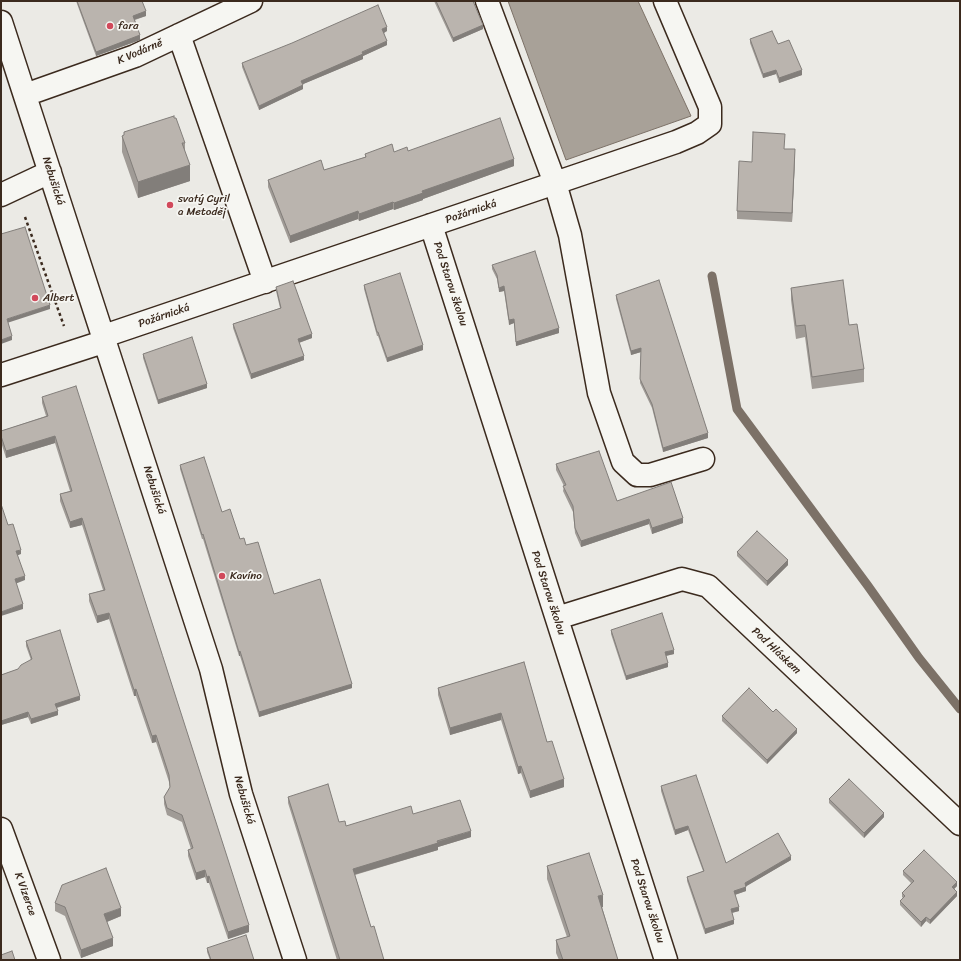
<!DOCTYPE html>
<meta charset="utf-8">
<style>
body{margin:0}
#map{position:relative;width:961px;height:961px;overflow:hidden;background:#ebeae5;font-family:Sriracha,sans-serif}
canvas{display:block}
.frame{position:absolute;inset:0;border:2px solid #3b2a1e;pointer-events:none}
</style>
<div id="map">
<canvas width="961" height="961"></canvas>
<div class="frame"></div>
</div>
<script>
const context = document.querySelector('canvas').getContext('2d');
context.lineJoin = 'round';
function fill(path, color) { context.fillStyle = color; context.fill(path, 'evenodd'); }
const poly = rows => new Path2D(rows.map(r => 'M' + r).join(''));
function stroke(path, color, width, dash) { context.strokeStyle = color; context.lineWidth = width; context.lineCap = dash ? 'butt' : 'round'; context.setLineDash(dash || []); context.stroke(path); }
function drawText(font, color, halo, rows, align = 'center') {
  context.font = font + ' Sriracha,sans-serif'; context.lineWidth = 3.5; context.setLineDash([]); context.textBaseline = 'middle'; context.strokeStyle = halo; context.fillStyle = color; for (const [text, x, y, turn = 0] of rows) {
    context.save(); context.translate(x, y); context.rotate((+turn || 0) * Math.PI / 180); context.textAlign = isNaN(turn) ? turn : align; if (halo) context.strokeText(text, 0, 0); context.fillText(text, 0, 0); context.restore();
  }
}
const water = poly([
 [508,1,638,1,691,116,566,160,508,1]
]);
const stream = poly([
 [712,276,737,409,868,586,919,658,960,709]
]);
const path = poly([
 [25,217,64,326]
]);
const minor = poly([
 [487,1,555,183,570,235,599,393,623,462,637,475,650,475,703,459],
 [1,22,211,669,241,794,295,960],
 [179,35,265,282],
 [25,95,135,56,251,1],
 [1,195,50,172],
 [431,225,666,960],
 [104,336,676,142,697,133,710,124,710,107,665,1],
 [1,375,106,341],
 [557,618,682,579,708,586,960,824],
 [1,829,49,960]
]);
const wall = poly([
 [76,1,142,1,146,16,135,20,140,40,96,56],
 [434,1,473,1,483,29,453,42],
 [387,31,384,33,387,45,363,56,363,59,303,84,303,89,259,110,242,67,242,63],
 [750,39,778,44,802,75,779,83,776,74,763,78,750,43],
 [124,132,185,143,185,152,190,181,138,198,122,152,122,136,124,135],
 [785,149,795,158,792,222,737,219,737,211,752,162],
 [408,151,514,166,423,199,423,200,394,210,393,209,359,221,358,219,290,243,268,187,268,180,324,170,365,157,365,154],
 [492,265,559,333,516,346,514,323,509,325,504,291,499,292,497,279,492,269],
 [364,285,423,350,387,362,378,336,377,336,364,289],
 [276,287,312,338,299,343,304,360,251,379,233,328,233,324,280,308,276,291],
 [791,288,849,325,864,369,864,382,812,389,805,337,796,339,791,300],
 [616,295,708,438,663,452,652,408,640,383,641,352,631,355,616,299],
 [143,354,207,388,158,404,143,358],
 [42,397,249,932,228,939,209,883,207,883,205,877,196,880,188,856,188,850,191,849,182,822,167,815,164,804,164,797,170,788,169,782,156,742,152,743,136,696,134,696,109,619,97,623,89,601,89,594,103,590,82,525,70,528,60,501,60,494,70,491,55,443,6,458,1,442,1,431,46,416,42,403],
 [556,464,617,501,683,523,652,534,649,524,581,547,575,533,573,512,563,491,564,486,556,470],
 [180,465,222,512,240,539,246,545,274,594,352,688,259,717,240,656,239,656,203,539,202,539,180,469],
 [737,552,788,565,767,586,737,556],
 [611,630,674,654,666,656,668,667,626,680,611,634],
 [26,641,80,700,57,708,58,715,31,724,28,717,1,725,1,675,18,669,31,660,26,646],
 [524,662,547,742,564,787,530,798,521,773,518,774,501,720,450,735,438,695,438,688],
 [722,716,797,733,767,764,722,721],
 [661,786,726,863,791,860,746,886,746,891,735,895,739,911,732,913,734,924,705,934,687,881,687,877,703,871,688,830,675,835,661,791],
 [288,797,346,826,413,814,471,837,438,847,438,850,355,875,371,927,384,960,337,960,288,803],
 [829,799,884,817,864,838,829,803],
 [547,866,603,907,602,907,618,960,559,960,556,953,556,940,567,937,547,879],
 [903,871,957,886,954,889,957,896,930,924,926,921,921,927,900,905,900,901,903,898,902,897,902,893,911,883,903,875],
 [55,903,121,916,107,922,113,946,81,958,65,916,55,911],
 [207,948,254,960,210,960,207,952]
]);
const shadedWall = poly([
 [146,11,146,16,133,20,133,16],
 [483,25,483,29,453,42,453,38],
 [387,27,387,31,382,34,382,29],
 [140,35,140,40,96,56,96,52],
 [387,41,387,45,363,56,363,59,301,85,301,81],
 [776,70,776,74,763,78,763,74],
 [802,70,802,75,779,83,779,78],
 [303,85,303,89,259,110,259,106],
 [795,149,795,158,792,222,792,213],
 [514,159,514,166,423,199,423,200,394,210,394,203,422,191],
 [2,165,2,170,1,170,1,166],
 [190,165,190,181,138,198,138,182],
 [393,202,393,209,359,221,359,214],
 [358,211,358,219,290,243,290,236],
 [504,286,504,291,499,292,499,288],
 [50,305,50,309,7,323,7,319],
 [514,319,514,323,509,325,509,320],
 [559,328,559,333,516,346,516,342],
 [312,334,312,338,298,343,298,339],
 [12,336,12,340,1,344,1,340],
 [423,345,423,350,387,362,387,358],
 [641,348,641,352,631,355,631,351],
 [304,356,304,360,251,379,251,374],
 [207,384,207,388,158,404,158,400],
 [708,433,708,438,663,452,663,448],
 [55,436,55,443,6,458,6,451],
 [82,518,82,525,70,528,70,522],
 [683,518,683,523,652,534,652,528],
 [649,519,649,524,581,547,581,541],
 [21,550,21,554,16,556,16,551],
 [788,560,788,565,767,586,767,581],
 [25,576,25,580,15,584,15,579],
 [23,604,23,609,1,616,1,612],
 [109,613,109,619,97,623,97,616],
 [674,650,674,654,665,656,665,652],
 [240,651,240,656,239,656,239,652],
 [668,663,668,667,626,680,626,676],
 [352,684,352,688,259,717,259,712],
 [136,689,136,696,134,696,134,690],
 [80,696,80,700,55,708,55,704],
 [58,711,58,715,31,724,31,719],
 [28,712,28,717,1,725,1,721],
 [501,713,501,720,450,735,450,728],
 [797,729,797,733,767,764,767,760],
 [156,735,156,742,152,743,152,736],
 [521,766,521,773,518,774,518,767],
 [564,779,564,787,530,798,530,791],
 [884,813,884,817,864,838,864,833],
 [688,826,688,830,675,835,675,830],
 [471,831,471,837,438,847,438,850,353,875,353,869],
 [791,856,791,860,745,887,745,883],
 [205,870,205,877,196,880,196,873],
 [209,876,209,883,207,883,207,877],
 [957,882,957,886,952,891,952,887],
 [746,887,746,891,734,895,734,891],
 [957,892,957,896,930,924,930,920],
 [603,895,603,907,598,909,598,896],
 [739,907,739,911,731,913,731,909],
 [121,908,121,916,104,923,104,914],
 [926,917,926,921,921,927,921,922],
 [734,920,734,924,705,934,705,929],
 [249,925,249,932,228,939,228,932],
 [113,938,113,946,81,958,81,950]
]);
const building = poly([
 [77,1,142,1,146,11,133,16,140,35,96,52,77,1],
 [436,1,473,1,483,25,453,38,436,1],
 [378,5,387,27,382,29,387,41,362,52,363,54,301,81,303,85,259,106,242,63,292,43,378,5],
 [772,31,778,44,789,40,802,70,779,78,776,70,763,74,750,39,772,31],
 [174,116,174,118,176,118,185,143,182,143,190,165,138,182,122,136,124,135,124,132,174,116],
 [500,118,514,159,422,191,423,193,394,203,393,202,359,214,358,211,290,236,268,180,321,160,324,170,366,157,365,154,392,144,394,152,407,147,408,151,500,118],
 [753,132,785,134,784,149,795,149,792,213,737,211,739,161,752,162,753,132],
 [25,227,50,305,7,319,12,336,1,340,1,234,25,227],
 [535,251,559,328,516,342,514,319,509,320,504,286,499,288,497,275,492,265,535,251],
 [400,273,423,345,387,358,378,332,377,332,364,285,400,273],
 [659,280,708,433,663,448,652,404,640,379,641,348,631,351,616,295,659,280],
 [843,280,849,325,857,324,864,369,812,377,805,325,796,326,791,288,843,280],
 [293,281,312,334,298,339,304,356,251,374,233,324,281,308,276,287,293,281],
 [192,337,207,384,158,400,143,354,192,337],
 [76,386,249,925,228,932,209,876,207,877,205,870,196,873,188,850,193,848,182,815,167,808,164,797,170,787,169,775,156,735,152,736,136,689,134,690,109,613,97,616,89,594,105,590,82,518,70,522,60,494,72,491,55,436,6,451,1,436,1,431,48,416,42,397,76,386],
 [599,451,617,501,671,482,683,518,652,528,649,519,581,541,575,528,573,506,563,486,566,485,556,464,599,451],
 [204,457,222,512,230,509,240,539,244,538,246,545,258,542,274,594,320,579,352,684,259,712,240,651,239,652,203,534,202,535,180,465,204,457],
 [1,504,8,525,13,524,21,550,16,551,25,576,15,579,23,604,1,612,1,504],
 [757,531,788,560,767,581,737,552,757,531],
 [662,613,674,650,665,652,668,663,626,676,611,630,662,613],
 [60,630,80,696,55,704,58,711,31,719,28,712,1,721,1,675,18,669,21,665,32,659,26,641,60,630],
 [524,662,547,742,552,741,564,779,530,791,521,766,518,767,501,713,450,728,438,688,524,662],
 [749,688,773,712,776,709,797,729,767,760,722,716,749,688],
 [696,775,726,863,778,833,791,856,745,883,746,887,734,891,739,907,731,909,734,920,705,929,687,877,704,871,688,826,675,830,661,786,696,775],
 [849,779,884,813,864,833,829,799,849,779],
 [328,784,339,822,345,821,346,826,411,806,413,814,460,800,471,831,437,841,438,843,353,869,371,927,374,926,384,960,340,960,288,797,328,784],
 [924,850,957,882,952,887,957,892,930,920,926,917,921,922,900,901,905,896,902,893,914,881,903,871,924,850],
 [589,853,603,895,598,896,618,960,563,960,556,940,570,936,547,866,589,853],
 [106,868,121,908,104,914,113,938,81,950,65,907,55,903,62,885,106,868],
 [246,935,254,960,211,960,207,948,246,935],
 [12,951,15,960,1,960,1,955,12,951]
]);
const markers = [
 [110,26,4,"#d1495b"],
 [170,205,4,"#d1495b"],
 [35,298,4,"#d1495b"],
 [222,576,4,"#d1495b"]
];
const poiNames = [
 ["fara",118,26],
 ["svatý Cyril",178,199],
 ["a Metoděj",178,212],
 ["Albert",43,298],
 ["Kavíno",230,576]
];
const streetNames = [
 ["K Vodárně",140,52,-23],
 ["Nebušická",53,181,72],
 ["Požárnická",471,212,-19],
 ["Pod Starou školou",450,284,72],
 ["Požárnická",164,316,-19],
 ["Nebušická",154,490,72],
 ["Pod Starou školou",548,593,72],
 ["Pod Hláskem",776,651,43],
 ["Nebušická",244,800,74],
 ["K Vizerce",25,894,70],
 ["Pod Starou školou",647,901,72]
];
fill(water, '#a8a198');
stroke(water, '#7c7167', 1);
stroke(stream, '#7c7167', 9);
stroke(minor, '#3b2a1e', 25);
stroke(path, '#3b2a1e', 2.5, [3, 3]);
stroke(minor, '#f6f6f2', 22);
fill(wall, '#a09b96');
fill(shadedWall, '#827e7a');
fill(building, '#bab4ae');
stroke(building, '#827e7a', 1);
for (const [x, y, r, color] of markers) { const dot = new Path2D(); dot.arc(x, y, r, 0, 2 * Math.PI); context.fillStyle = color; context.fill(dot); stroke(dot, '#f6f6f2', 1.5); }
drawText('11px', '#3b2a1e', '#f6f6f2', poiNames, 'left');
drawText('11px', '#3b2a1e', '#f6f6f2', streetNames);
</script>
